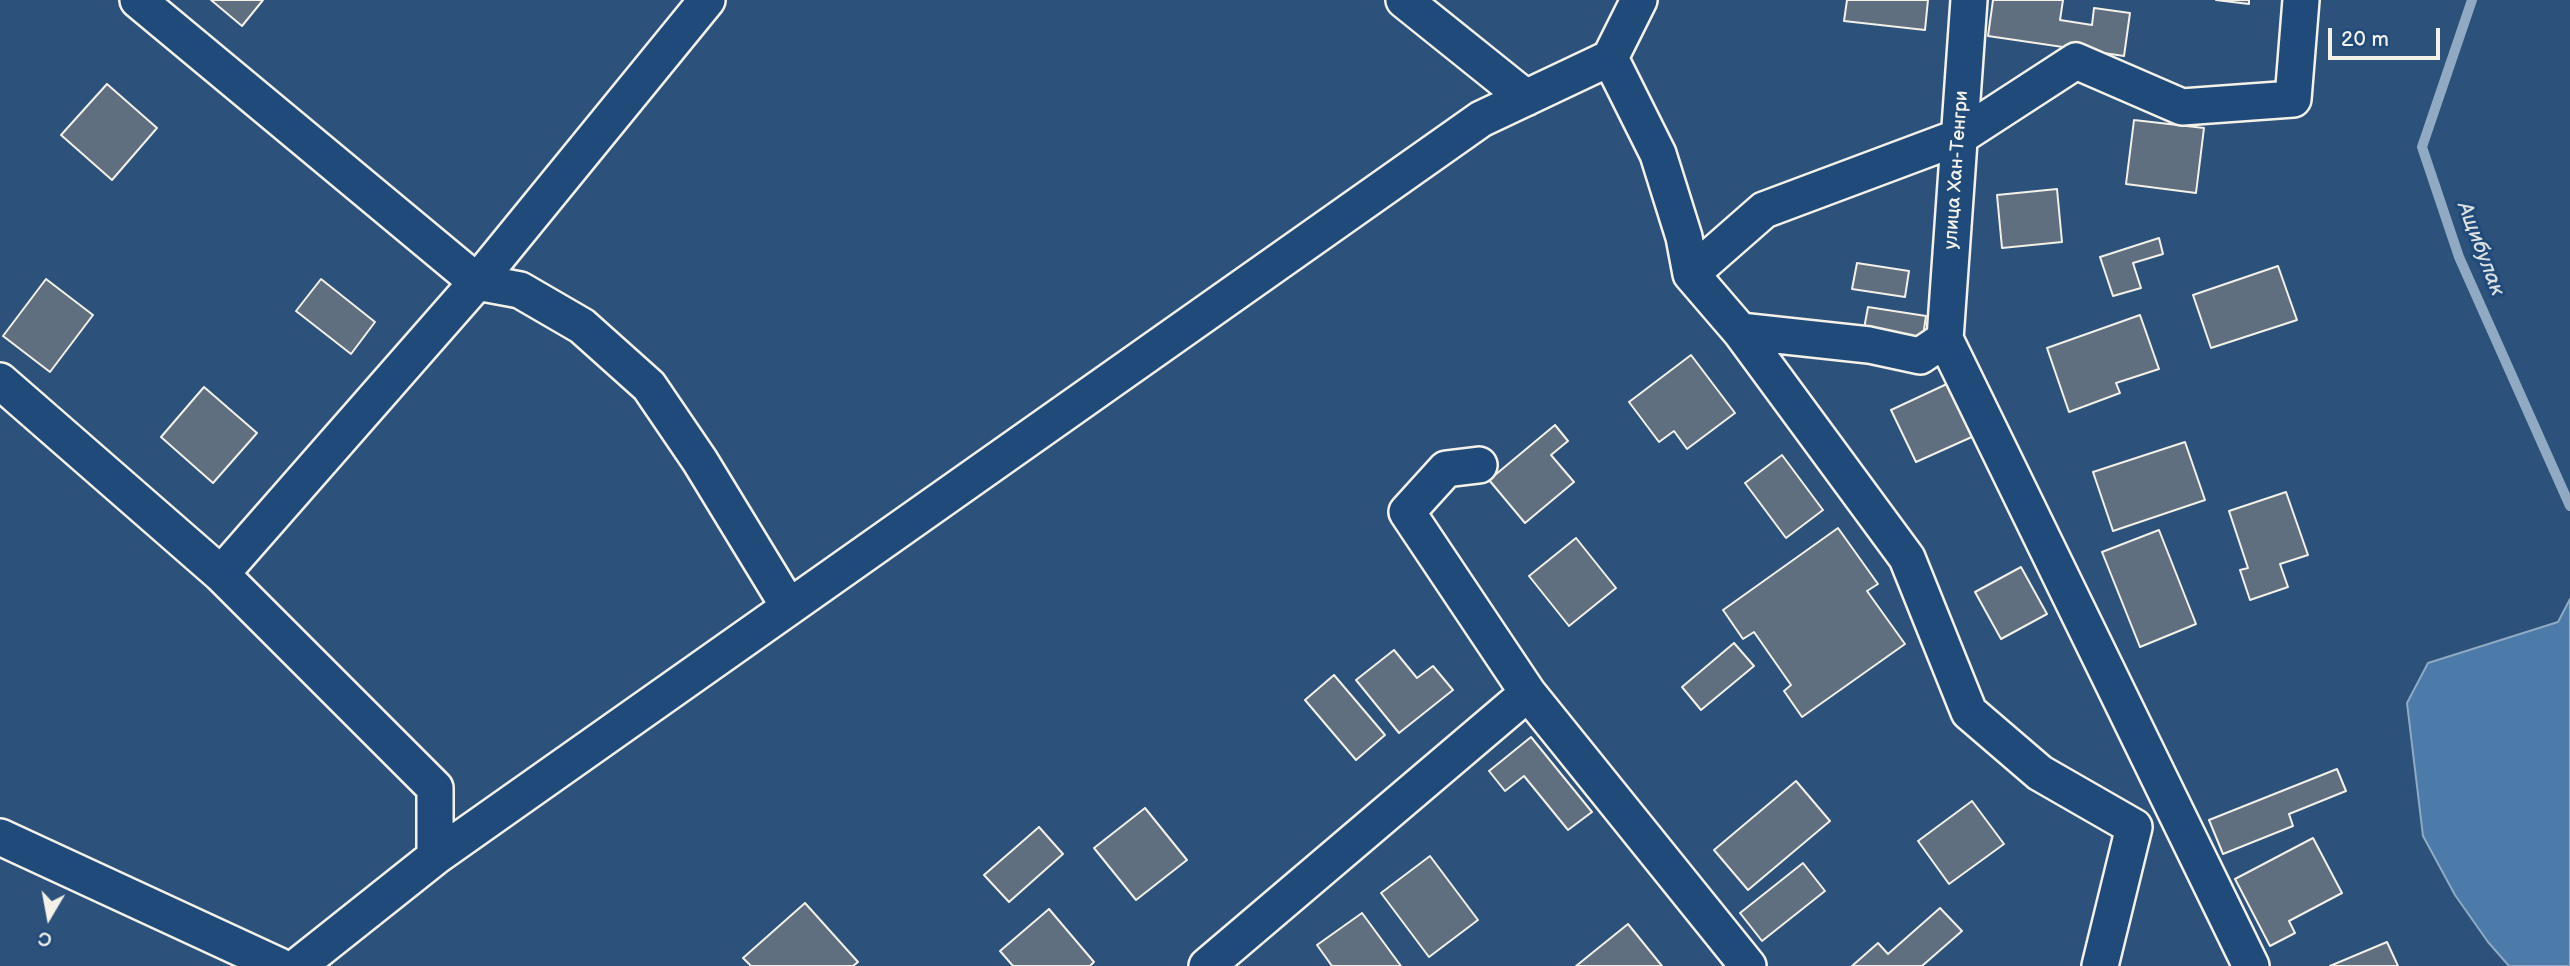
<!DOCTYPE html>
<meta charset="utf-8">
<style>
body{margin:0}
#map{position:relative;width:2570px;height:966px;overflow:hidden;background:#2c517b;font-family:"Balsamiq Sans",sans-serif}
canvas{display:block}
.north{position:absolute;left:14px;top:882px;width:70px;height:70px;-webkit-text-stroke:5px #1f4a7a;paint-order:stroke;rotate:190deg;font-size:19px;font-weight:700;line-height:28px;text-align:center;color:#f4f1e8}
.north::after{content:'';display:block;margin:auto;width:24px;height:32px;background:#f4f1e8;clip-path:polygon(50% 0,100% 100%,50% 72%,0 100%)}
.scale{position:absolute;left:2328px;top:28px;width:112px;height:32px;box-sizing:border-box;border:4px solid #f4f1e8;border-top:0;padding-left:9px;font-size:21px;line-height:24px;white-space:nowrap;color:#f4f1e8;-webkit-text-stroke:5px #1f4a7a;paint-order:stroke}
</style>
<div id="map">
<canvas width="2570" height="966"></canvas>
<div class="north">С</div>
<div class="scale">20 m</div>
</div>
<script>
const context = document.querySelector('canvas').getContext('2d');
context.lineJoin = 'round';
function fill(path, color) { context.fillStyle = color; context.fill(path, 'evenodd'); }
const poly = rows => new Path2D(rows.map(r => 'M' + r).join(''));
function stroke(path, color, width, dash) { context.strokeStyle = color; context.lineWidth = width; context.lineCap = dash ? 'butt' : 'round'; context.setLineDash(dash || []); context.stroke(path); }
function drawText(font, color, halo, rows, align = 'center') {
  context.font = font + ' "Balsamiq Sans",sans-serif'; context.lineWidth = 6; context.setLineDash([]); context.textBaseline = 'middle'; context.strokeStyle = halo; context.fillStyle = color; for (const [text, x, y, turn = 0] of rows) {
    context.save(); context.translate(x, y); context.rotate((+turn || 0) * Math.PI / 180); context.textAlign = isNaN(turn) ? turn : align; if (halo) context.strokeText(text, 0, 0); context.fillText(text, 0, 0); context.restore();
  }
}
const water = poly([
 [2570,599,2570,966,2509,966,2488,942,2455,895,2423,836,2407,703,2428,663,2558,622,2570,599]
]);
const stream = poly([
 [2472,0,2422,147,2459,257,2570,506]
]);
const building = poly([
 [211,0,263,0,242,26,211,0],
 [1847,0,1928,0,1925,30,1844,21,1847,0],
 [1993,0,2063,0,2060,20,2092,25,2094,8,2130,13,2124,56,1988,36,1993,0],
 [2216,0,2249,0,2249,4,2216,0],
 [107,84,157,128,112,180,61,135,107,84],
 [2134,120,2204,128,2196,193,2126,184,2134,120],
 [2057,189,2062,242,2002,248,1997,195,2057,189],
 [2159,238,2163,254,2133,263,2141,288,2113,296,2100,257,2159,238],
 [1857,263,1909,271,1905,297,1852,289,1857,263],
 [2278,266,2297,320,2211,348,2193,295,2278,266],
 [46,279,93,315,50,372,3,336,46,279],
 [321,279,375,322,351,354,296,311,321,279],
 [1868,307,1926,316,1922,343,1863,334,1868,307],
 [2140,315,2159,369,2116,383,2120,393,2069,412,2047,348,2140,315],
 [1691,355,1735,413,1687,449,1674,431,1659,442,1629,402,1691,355],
 [1949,383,1974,436,1916,462,1891,410,1949,383],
 [204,387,257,433,213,483,161,437,204,387],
 [1555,425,1568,441,1551,455,1574,482,1525,523,1489,480,1555,425],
 [2185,442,2205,500,2113,531,2093,472,2185,442],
 [1782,455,1823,510,1786,538,1745,483,1782,455],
 [2286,492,2308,555,2280,564,2288,587,2250,600,2240,570,2248,568,2229,511,2286,492],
 [1838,528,1878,584,1867,591,1905,644,1802,717,1784,691,1791,685,1754,632,1743,639,1723,610,1838,528],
 [2159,530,2196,624,2140,647,2102,552,2159,530],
 [1576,538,1616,588,1569,626,1529,576,1576,538],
 [2021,567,2047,614,2001,639,1975,592,2021,567],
 [1734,643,1754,666,1701,710,1682,687,1734,643],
 [1394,650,1417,678,1433,666,1453,690,1399,733,1356,680,1394,650],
 [1334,675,1385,735,1356,760,1305,700,1334,675],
 [1531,737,1592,812,1568,830,1524,776,1505,791,1489,771,1531,737],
 [2337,769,2346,791,2289,814,2293,826,2223,854,2209,820,2337,769],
 [1796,781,1830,821,1748,890,1714,850,1796,781],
 [1972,801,2004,844,1949,884,1918,841,1972,801],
 [1145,808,1187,860,1136,900,1094,848,1145,808],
 [1039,827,1063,854,1009,902,984,875,1039,827],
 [2313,838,2342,893,2289,921,2295,933,2270,946,2235,879,2313,838],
 [1430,856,1478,920,1429,957,1381,893,1430,856],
 [1803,863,1825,891,1762,941,1740,913,1803,863],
 [805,903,858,962,853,966,751,966,743,958,805,903],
 [1940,908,1962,931,1922,966,1852,966,1878,943,1888,954,1940,908],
 [1049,909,1094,962,1090,966,1013,966,1000,951,1049,909],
 [1362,913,1401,966,1332,966,1317,945,1362,913],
 [1628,924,1662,966,1576,966,1628,924],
 [2387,942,2398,966,2330,966,2387,942]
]);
const street = poly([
 [138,0,477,282,707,0],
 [1404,0,1526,98],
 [1610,58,1658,154,1684,237,1691,274,1740,331,1869,345,1920,356,1945,339],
 [1691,274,1764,210,1959,137,2076,61,2182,107,2293,99,2301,0],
 [1740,331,1907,558,1969,712,2040,773,2134,827,2100,966],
 [1945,339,2251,966],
 [1945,339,1969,0],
 [0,381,221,574,477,282,520,290,582,326,649,386,700,461,789,607],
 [221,574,435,788,435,857],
 [1528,693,1748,966],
 [0,837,279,966],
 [298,966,435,857,1481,119,1610,58,1639,0],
 [1207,966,1528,693,1407,512,1446,469,1479,465]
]);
const streetNames = [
 ["улица Хан-Тенгри",1957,170,-86]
];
const waterNames = [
 ["Ащибулак",2480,249,69]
];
fill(water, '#4c7aa9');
stroke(water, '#8faac2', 2);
stroke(stream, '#8faac2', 10);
fill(building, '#5f6f7f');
stroke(building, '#f4f1e8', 2);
stroke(street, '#f4f1e8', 40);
stroke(street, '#1f4a7a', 35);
drawText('19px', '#f4f1e8', '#1f4a7a', streetNames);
drawText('italic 21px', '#dbdfdf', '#1f4a7a', waterNames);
</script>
